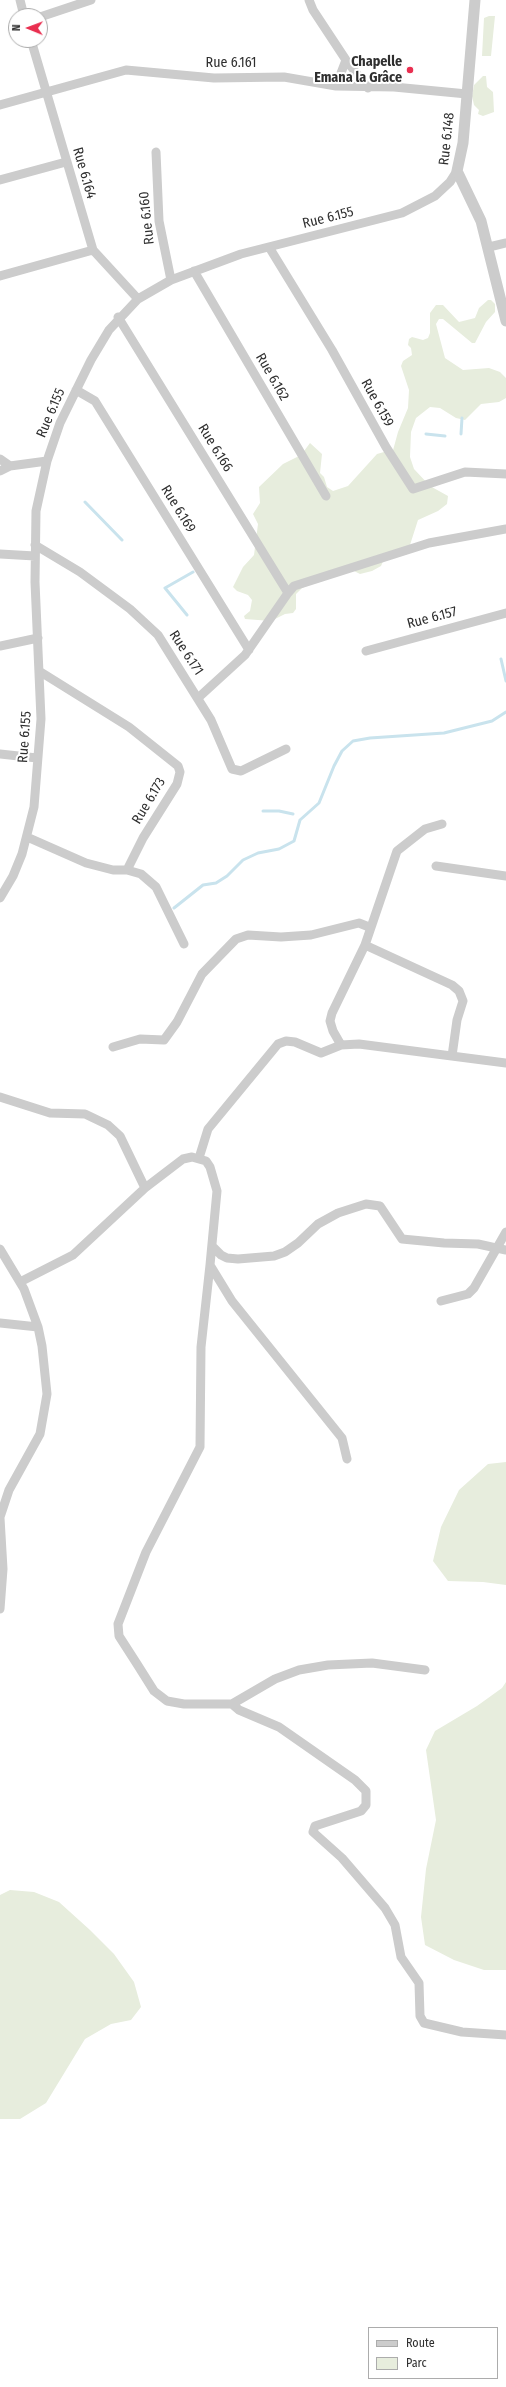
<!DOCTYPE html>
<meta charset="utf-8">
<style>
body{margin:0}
#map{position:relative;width:506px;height:2387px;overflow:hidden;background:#fff;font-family:"Fira Sans Condensed",sans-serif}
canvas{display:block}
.legend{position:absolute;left:368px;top:2327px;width:130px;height:52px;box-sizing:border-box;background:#fff;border:1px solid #acacac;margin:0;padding:5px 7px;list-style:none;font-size:12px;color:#2f2f2f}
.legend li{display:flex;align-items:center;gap:8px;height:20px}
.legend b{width:20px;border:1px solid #acacac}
.north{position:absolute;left:8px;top:8px;width:40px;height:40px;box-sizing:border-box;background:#fff;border:1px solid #acacac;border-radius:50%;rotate:271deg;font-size:11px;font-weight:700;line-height:16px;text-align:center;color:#2f2f2f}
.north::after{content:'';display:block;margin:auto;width:14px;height:18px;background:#e92f50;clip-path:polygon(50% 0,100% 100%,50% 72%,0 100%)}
</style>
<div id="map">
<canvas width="506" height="2387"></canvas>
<ul class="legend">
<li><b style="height:5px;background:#ccc"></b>Route</li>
<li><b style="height:11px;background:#e7eddd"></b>Parc</li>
</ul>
<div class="north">N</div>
</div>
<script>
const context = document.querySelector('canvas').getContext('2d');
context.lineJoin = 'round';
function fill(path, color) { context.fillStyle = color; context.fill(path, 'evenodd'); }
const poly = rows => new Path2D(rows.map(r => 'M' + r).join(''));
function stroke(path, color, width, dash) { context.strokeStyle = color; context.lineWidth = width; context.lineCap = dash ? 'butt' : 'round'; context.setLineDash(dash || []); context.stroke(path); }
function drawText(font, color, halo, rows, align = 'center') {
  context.font = font + ' "Fira Sans Condensed",sans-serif'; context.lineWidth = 4; context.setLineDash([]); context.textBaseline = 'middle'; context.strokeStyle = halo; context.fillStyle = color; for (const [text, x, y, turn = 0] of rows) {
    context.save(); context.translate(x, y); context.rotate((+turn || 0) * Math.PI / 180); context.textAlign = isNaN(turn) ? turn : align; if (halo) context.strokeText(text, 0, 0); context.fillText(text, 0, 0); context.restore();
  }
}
const green = poly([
 [489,16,495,16,491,56,482,56,484,18],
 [483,76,486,76,487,87,493,92,494,112,483,116,478,114,479,110,474,105,472,96,474,85],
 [488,300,491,300,495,304,495,312,486,322,475,343,472,343,443,319,439,319,436,324,445,358,463,370,489,368,500,372,506,378,506,398,499,402,481,404,465,420,456,418,440,408,430,407,416,418,411,432,410,457,414,469,430,486,448,496,447,504,438,511,418,520,409,548,384,559,381,566,372,571,360,574,350,569,302,588,296,594,296,609,293,613,285,614,271,621,245,619,244,616,250,611,252,600,248,595,237,591,233,587,243,567,254,555,258,524,253,514,260,503,259,487,283,464,301,455,310,443,322,454,320,473,324,477,327,487,333,491,348,486,377,454,384,452,392,454,398,432,408,408,409,390,401,366,403,361,412,355,411,348,408,345,409,339,412,337,423,340,428,338,430,333,430,313,436,305,443,305,459,322,475,318,479,308],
 [506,1462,506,1585,483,1582,448,1581,433,1561,441,1527,459,1490,488,1464],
 [506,1682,506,1970,484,1970,454,1960,425,1945,421,1917,426,1869,436,1820,426,1750,435,1731,477,1706,502,1688],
 [10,1890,34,1892,59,1902,90,1930,114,1954,134,1982,141,2007,131,2020,111,2024,85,2039,46,2103,20,2119,0,2119,0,1895]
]);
const stream = poly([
 [426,434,445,436],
 [461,434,462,418],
 [85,502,122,540],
 [187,615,165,588,193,572],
 [501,659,506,681],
 [263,811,279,811,293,814],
 [174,908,203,885,216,883,227,876,243,860,258,853,279,849,294,841,300,820,319,803,334,766,342,751,353,741,370,738,444,733,492,721,506,712]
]);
const minor = poly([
 [20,0,24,16],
 [309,0,313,10,346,60,368,88],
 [40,17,91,0],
 [31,40,93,250,138,299],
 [336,86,346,60],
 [0,105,126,70,214,78,284,77,336,86,394,87,467,94],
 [156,152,159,221,171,280],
 [0,180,66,162],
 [269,247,332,350,386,447,413,489,465,472,506,474],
 [489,247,506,243],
 [194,271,326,496],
 [0,276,93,250],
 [118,317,288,593],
 [76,390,95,401,249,650],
 [0,459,10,466,47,461],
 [0,471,10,466],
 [35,545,80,572,130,609,158,635,211,720,232,769,241,771,286,749],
 [0,554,35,556],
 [0,646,38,638],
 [366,651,506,613],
 [39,671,129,727,178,766,180,772,177,784,143,838,127,870,141,874,156,887,184,944],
 [198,698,245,655,288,593,294,586,429,543,506,529],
 [0,754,37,758],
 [27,837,86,863,113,870,127,870],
 [436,866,506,876],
 [0,898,13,876,22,854,34,807,41,719,35,582,36,511,47,461,60,423,91,360,109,330,138,299,171,280,241,254,402,213,435,196,450,182,457,171],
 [365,945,452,985,459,991,463,1001,457,1020,452,1056],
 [341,1045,333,1031,330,1021,332,1013,365,945,397,851,425,829,442,824],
 [113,1047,140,1039,164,1040,177,1022,202,974,236,939,248,935,281,937,311,935,359,923,369,927],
 [0,1097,50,1113,85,1114,108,1125,120,1136,145,1188],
 [199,1158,208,1129,278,1044,286,1041,295,1042,321,1053,341,1045,359,1044,506,1063],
 [212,1246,221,1255,227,1258,238,1259,274,1256,285,1252,298,1243,318,1224,338,1213,366,1204,380,1206,402,1239,444,1243,478,1244,506,1250],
 [0,1249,24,1289,38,1327,42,1346,47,1394,40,1434,9,1490,0,1517],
 [210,1265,201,1347,200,1447,146,1552,118,1624,119,1636,137,1664,154,1691,167,1701,184,1704,232,1704],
 [20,1282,73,1255,145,1188,183,1159,192,1157,206,1161,210,1167,217,1191,210,1265,232,1301,342,1438,347,1459],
 [441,1301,468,1294,474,1288,506,1232],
 [0,1323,38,1327],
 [0,1518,3,1569,0,1609],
 [425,1670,372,1663,328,1665,299,1670,275,1679,232,1704,239,1710,279,1727,355,1780,366,1791,366,1805,361,1811,315,1826,313,1832,342,1858,385,1908,395,1925,401,1957,419,1983,420,2016,424,2023,462,2032,506,2035]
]);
const tertiary = poly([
 [475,0,463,143,457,171,481,221,506,321]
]);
const markers = [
 [410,70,4,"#e92f50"]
];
const poiNames = [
 ["Chapelle",402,62],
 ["Emana la Grâce",402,78]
];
const streetNames = [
 ["Rue 6.161",231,63],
 ["Rue 6.148",447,139,-84],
 ["Rue 6.164",84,173,74],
 ["Rue 6.160",147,218,-96],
 ["Rue 6.155",328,218,-14],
 ["Rue 6.162",272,377,60],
 ["Rue 6.159",377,403,61],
 ["Rue 6.155",51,413,-67],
 ["Rue 6.166",215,448,58],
 ["Rue 6.169",178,509,58],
 ["Rue 6.157",432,618,-15],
 ["Rue 6.171",186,653,57],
 ["Rue 6.155",25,737,-86],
 ["Rue 6.173",149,801,-59]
];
fill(green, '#e7eddd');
stroke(stream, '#c9e3ed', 3);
stroke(minor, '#ccc', 9);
stroke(tertiary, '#ccc', 11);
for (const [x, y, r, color] of markers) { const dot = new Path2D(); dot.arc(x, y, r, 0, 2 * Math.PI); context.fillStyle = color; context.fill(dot); stroke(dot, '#fff', 1.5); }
drawText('bold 14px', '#2f2f2f', '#fff', poiNames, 'right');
drawText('14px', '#2f2f2f', '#fff', streetNames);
</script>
